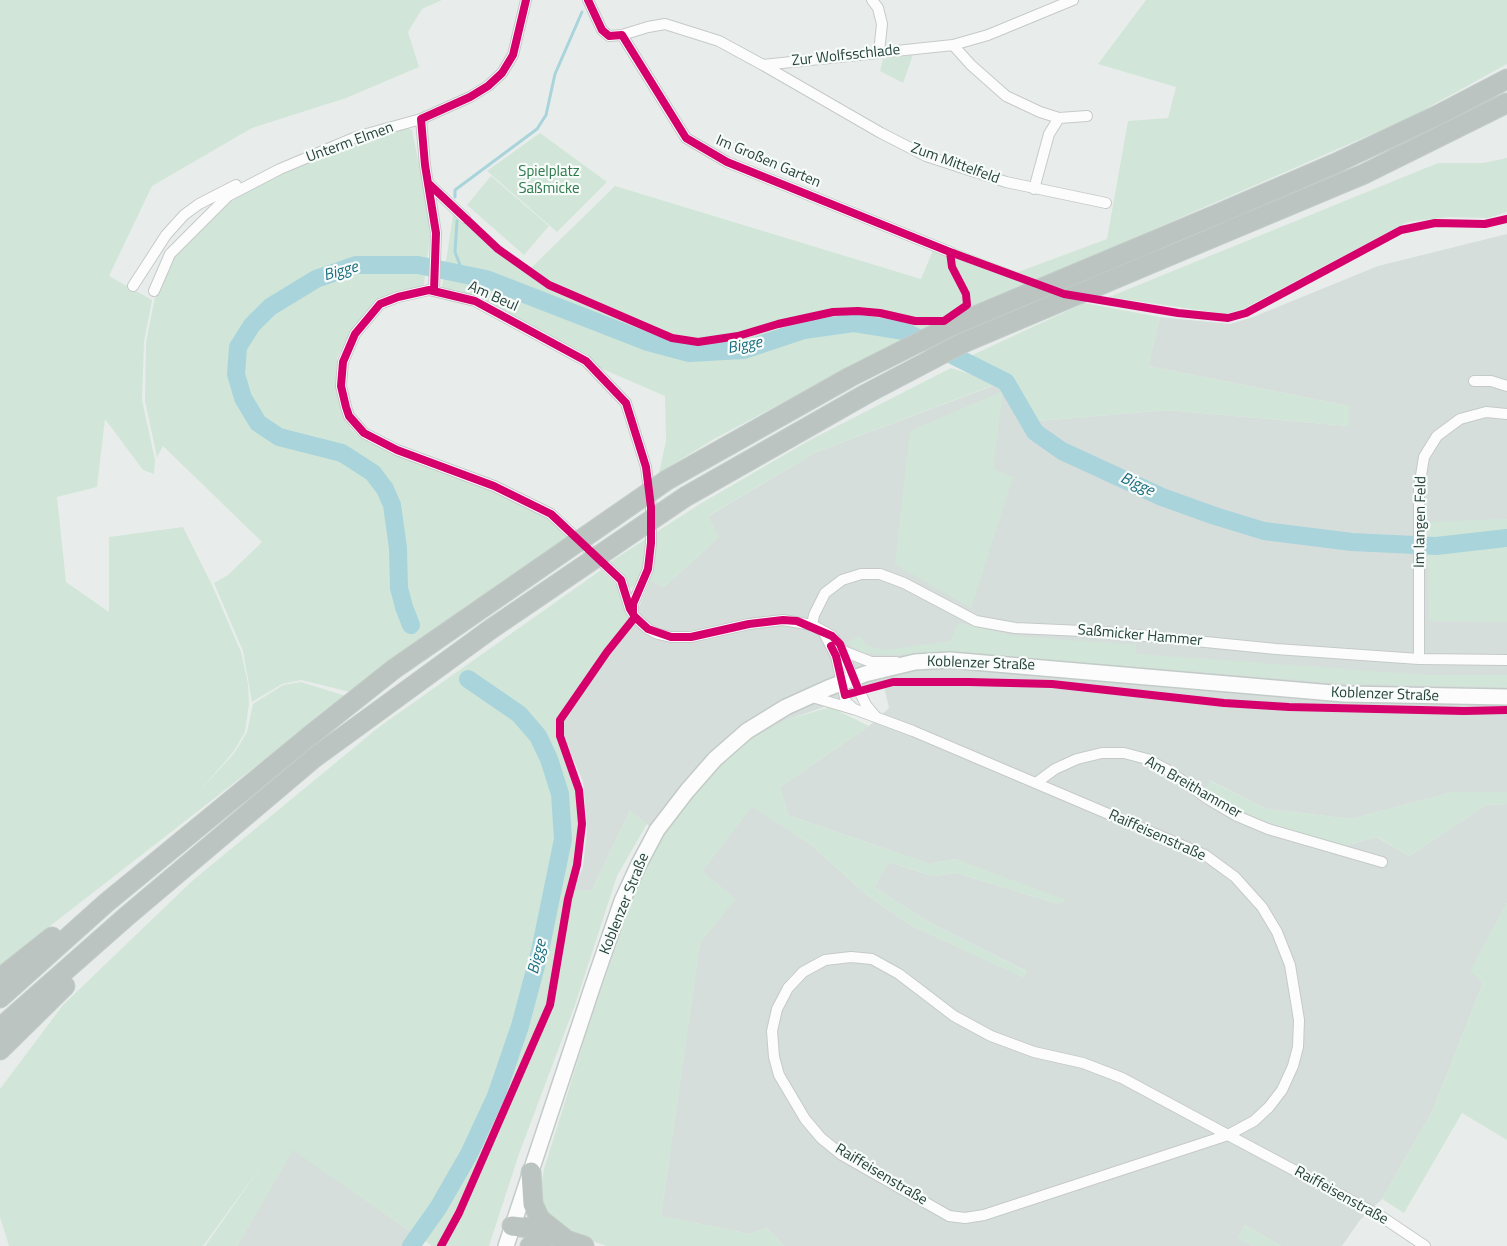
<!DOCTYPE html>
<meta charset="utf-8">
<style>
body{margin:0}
canvas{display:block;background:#e8edeb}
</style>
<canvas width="1507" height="1246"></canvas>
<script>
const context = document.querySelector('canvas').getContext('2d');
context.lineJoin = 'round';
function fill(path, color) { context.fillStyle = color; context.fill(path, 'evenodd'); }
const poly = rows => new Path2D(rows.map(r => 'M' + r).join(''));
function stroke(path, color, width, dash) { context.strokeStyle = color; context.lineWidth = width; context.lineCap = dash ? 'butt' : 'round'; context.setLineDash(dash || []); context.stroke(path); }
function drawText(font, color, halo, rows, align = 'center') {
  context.font = font + ' "Titillium Web",sans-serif'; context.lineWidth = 4.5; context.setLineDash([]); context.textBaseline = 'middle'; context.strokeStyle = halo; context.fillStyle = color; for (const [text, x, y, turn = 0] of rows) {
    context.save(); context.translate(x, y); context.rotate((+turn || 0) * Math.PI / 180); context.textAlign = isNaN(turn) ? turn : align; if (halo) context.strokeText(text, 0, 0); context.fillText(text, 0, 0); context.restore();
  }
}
const built = poly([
 [1507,234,1507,792,1453,792,1352,819,1267,809,1211,781,1205,790,1255,818,1344,846,1377,837,1409,856,1486,805,1507,804,1507,903,1471,971,1483,983,1433,1110,1382,1199,1360,1220,1342,1246,1281,1246,1245,1225,1238,1238,1253,1246,784,1246,767,1228,750,1234,661,1216,700,942,735,899,702,871,752,806,809,843,867,895,910,925,1023,977,1026,971,930,923,874,887,889,862,932,876,957,873,1058,904,955,859,929,864,788,815,780,787,869,726,889,708,884,687,786,720,703,780,662,836,630,811,592,890,572,892,583,867,587,828,583,782,562,733,564,718,631,627,650,580,664,587,719,537,707,517,816,452,1011,379,1038,421,1167,410,1349,426,1349,406,1148,366,1160,317,1230,324,1253,317,1378,266],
 [293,1149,414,1234,404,1246,237,1246]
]);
const green = poly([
 [0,0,442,0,422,9,408,32,419,67,346,98,252,128,152,186,109,276,152,300,144,342,142,400,155,460,154,474,143,470,105,419,97,487,57,497,66,582,109,612,109,537,183,527,212,585,241,652,248,684,249,704,245,732,234,751,198,793,235,752,247,732,253,704,283,685,301,682,346,696,0,965],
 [1146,0,1507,0,1507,64,1411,117,905,338,714,439,659,473,666,441,665,396,600,368,588,355,476,296,442,287,454,209,530,269,615,186,921,279,937,241,1018,272,1107,239,1128,121,1168,118,1176,87,1098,64],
 [913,55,903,83,880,71,883,59],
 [404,126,412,130,427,204,430,235,424,284,419,288,398,291,376,300,351,331,337,358,336,387,342,409,351,429,359,437,492,490,547,517,567,537,462,609,350,692,301,680,282,684,252,702,243,651,214,583,228,575,262,542,163,446,157,457,145,401,146,342,156,292,172,255,229,197,355,139],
 [540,133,607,182,557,232,487,171],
 [1507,158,1507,212,1488,218,1449,217,1407,222,1243,309,1226,314,1109,297,1438,163,1483,163],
 [491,176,549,226,524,255,467,205],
 [1084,303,1160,317,1148,366,1349,406,1349,426,1167,410,1038,421,1011,379,964,359],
 [951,368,999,383,816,452,708,516,719,537,664,587,643,577,631,588,607,564,700,504,810,440],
 [1003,391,993,469,1013,477,971,608,895,564,910,431],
 [1507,519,1507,622,1429,621,1427,522],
 [601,570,622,590,631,627,625,624,557,717,558,737,576,782,579,824,574,865,566,892,592,890,630,811,647,824,617,876,575,1005,519,1154,489,1246,432,1246,424,1240,454,1184,447,1181,434,1207,414,1234,293,1150,237,1246,205,1246,265,1161,203,1246,9,1246,0,1217,0,1089,63,1005,192,881,379,727],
 [959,623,1015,636,1136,645,1136,654,1426,675,1507,675,1507,687,1349,684,953,652,893,655,864,653,847,643,859,636,868,646,885,650,950,641],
 [830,707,869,726,780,787,788,815,929,864,955,859,1066,900,1058,904,957,873,932,876,889,862,874,887,930,923,1027,972,1024,978,910,925,867,895,809,843,752,807,702,871,736,899,700,943,661,1216,750,1234,767,1228,784,1246,606,1246,577,1235,553,1222,539,1198,544,1169,587,1031,636,888,662,836,703,780,752,738,786,720],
 [1210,781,1267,809,1352,819,1453,792,1507,792,1507,804,1486,805,1409,856,1378,837,1344,846,1255,818,1205,790],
 [1507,903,1507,1140,1462,1113,1404,1213,1382,1199,1433,1110,1483,983,1470,971],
 [1245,1225,1281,1246,1253,1246,1238,1238]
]);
const stream = poly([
 [455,197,455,190,537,129,546,115,555,74,582,12],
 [457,221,455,252,460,265,459,274]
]);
const river = poly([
 [411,625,404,607,399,588,398,548,392,505,385,489,373,473,342,453,279,437,258,423,243,398,236,374,238,347,252,325,270,307,316,279,356,265,418,265,486,279,648,342,689,353,744,350,804,330,854,323,904,331,1006,382,1035,432,1062,451,1162,497,1215,516,1264,531,1352,542,1436,546,1507,538],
 [411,1246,438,1208,469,1154,496,1096,520,1026,540,951,563,839,560,794,549,759,538,736,519,714,468,679]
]);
const street = poly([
 [588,0,602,30,609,36,622,35,686,138,727,162,950,252],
 [872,0,878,8,882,24,879,52],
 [622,35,648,27,665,24,719,41,763,65,953,45,988,35,1073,0],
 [953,45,971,65,1006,96,1040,112,1059,118,1087,116],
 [763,65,881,133,926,156,1006,182,1106,203],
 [429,184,465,218],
 [1034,189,1049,134,1059,118],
 [133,286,166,235,184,215,199,204,236,185],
 [434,290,436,233,425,165,421,119,470,97,488,86,502,73,513,55,526,0],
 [154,291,170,254,228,196,280,169,356,137,421,119],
 [1474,381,1491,381,1507,386],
 [633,613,633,604,648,569,651,543,651,507,646,467,626,403,586,361,475,301,429,290,398,297,380,304,355,334,343,362,341,386,346,407,349,416,364,433,397,450,494,486,551,514,621,580,630,609,635,617,648,629,658,634,671,637,691,637,749,624,783,620,812,625,832,636,843,651,853,678,866,705,876,717],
 [812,625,814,615,825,593,842,580,861,574,880,574,904,583,976,621,1015,628,1105,632,1276,649,1419,659,1507,660],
 [824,633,836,656,846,702,854,709,913,731,1205,855,1235,877,1262,907,1277,932,1290,965,1299,1020,1298,1047,1293,1066,1282,1090,1269,1107,1254,1121,1228,1135,1122,1078,1083,1063,1034,1052,991,1036,954,1016,899,974,872,959,851,957,825,960,803,972,788,988,777,1009,772,1031,774,1057,779,1075,805,1119,821,1138,842,1155,949,1216,965,1218,984,1215,1228,1135,1382,1217,1425,1246],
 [843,651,871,662,896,662],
 [1419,659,1419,488,1424,457,1437,436,1460,419,1486,412,1507,414],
 [809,696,853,709],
 [1036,783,1055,769,1077,759,1102,753,1124,753,1147,759,1169,771,1208,799,1237,816,1268,829,1382,862]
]);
const secondary = poly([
 [506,1246,593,985,622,901,639,864,657,830,687,791,715,759,747,731,786,707,828,688,865,674,915,662,950,660,1344,694,1507,697]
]);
const highway = poly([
 [1218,214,1334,164,1438,115,1507,79],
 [1159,260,1364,174,1507,103],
 [0,978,52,937],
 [0,998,106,903,307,738],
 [0,1028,127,916,314,758],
 [0,1050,65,986],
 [531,1172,533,1204,540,1219,564,1238],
 [512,1226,530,1228,584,1246],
 [530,1246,542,1244]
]);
const highwayBridge = poly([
 [307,738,394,669,667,480,850,377,949,327,1218,214],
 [314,758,491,629,685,497,866,394,963,343,1159,260]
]);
const cycleway = poly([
 [588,0,602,30,609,36,622,35,686,138,727,162,950,252,1064,294,1178,313,1228,318,1246,313,1401,230,1435,223,1485,224,1507,219],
 [429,184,498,249,549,285,672,338,698,342,738,336,778,324,833,312,858,311,880,313,915,321,944,321,967,305,966,294,952,267,950,252],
 [434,290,436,233,425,165,421,119,470,97,488,86,502,73,513,55,526,0],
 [633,613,633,604,648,569,651,543,651,507,646,467,626,403,586,361,475,301,429,290,398,297,380,304,355,334,343,362,341,386,346,407,349,416,364,433,397,450,494,486,551,514,621,580,630,609,635,617,648,629,671,637,691,637,749,624,783,620,797,621,832,636,840,644,859,691],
 [831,646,836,656,845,695,893,682,969,682,1052,684,1224,703,1289,707,1464,711,1507,710],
 [441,1246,459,1213,550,1005,568,899,577,865,582,824,579,790,560,736,560,720,607,652,635,617]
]);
const streetNames = [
 ["Zur Wolfsschlade",846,56,-6],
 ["Unterm Elmen",350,143,-20],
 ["Im Großen Garten",768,162,23],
 ["Zum Mittelfeld",955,164,20],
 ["Am Beul",493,297,24],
 ["Im langen Feld",1421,522,-89],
 ["Saßmicker Hammer",1140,636,5],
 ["Koblenzer Straße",981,664,2],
 ["Koblenzer Straße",1385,695,2],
 ["Am Breithammer",1193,788,30],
 ["Raiffeisenstraße",1157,836,24],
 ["Koblenzer Straße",625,904,-68],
 ["Raiffeisenstraße",881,1175,31],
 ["Raiffeisenstraße",1341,1196,29]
];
const parkNames = [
 ["Spielplatz",549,172],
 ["Saßmicke",549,189]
];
const waterNames = [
 ["Bigge",341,272,-16],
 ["Bigge",745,346,-11],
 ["Bigge",1137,485,25],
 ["Bigge",538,957,-76]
];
fill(built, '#d6dedb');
fill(green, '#d1e6d8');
stroke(stream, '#a9d4db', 3);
stroke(river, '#a9d4db', 18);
stroke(street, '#c5cac8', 12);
stroke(secondary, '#c3cbc8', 18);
stroke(highway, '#c3ccc9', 21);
stroke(street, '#fcfcfc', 10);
stroke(secondary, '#fcfcfc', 15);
stroke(highway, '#bcc4c2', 19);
stroke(highwayBridge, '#c3ccc9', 21, []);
stroke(highwayBridge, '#bcc4c2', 19);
stroke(cycleway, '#d6006c', 8);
drawText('15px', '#24423a', '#f7fbf9', streetNames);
drawText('15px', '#2d7a4b', '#f7fbf9', parkNames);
drawText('italic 16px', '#1c6f80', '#f7fbf9', waterNames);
</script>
